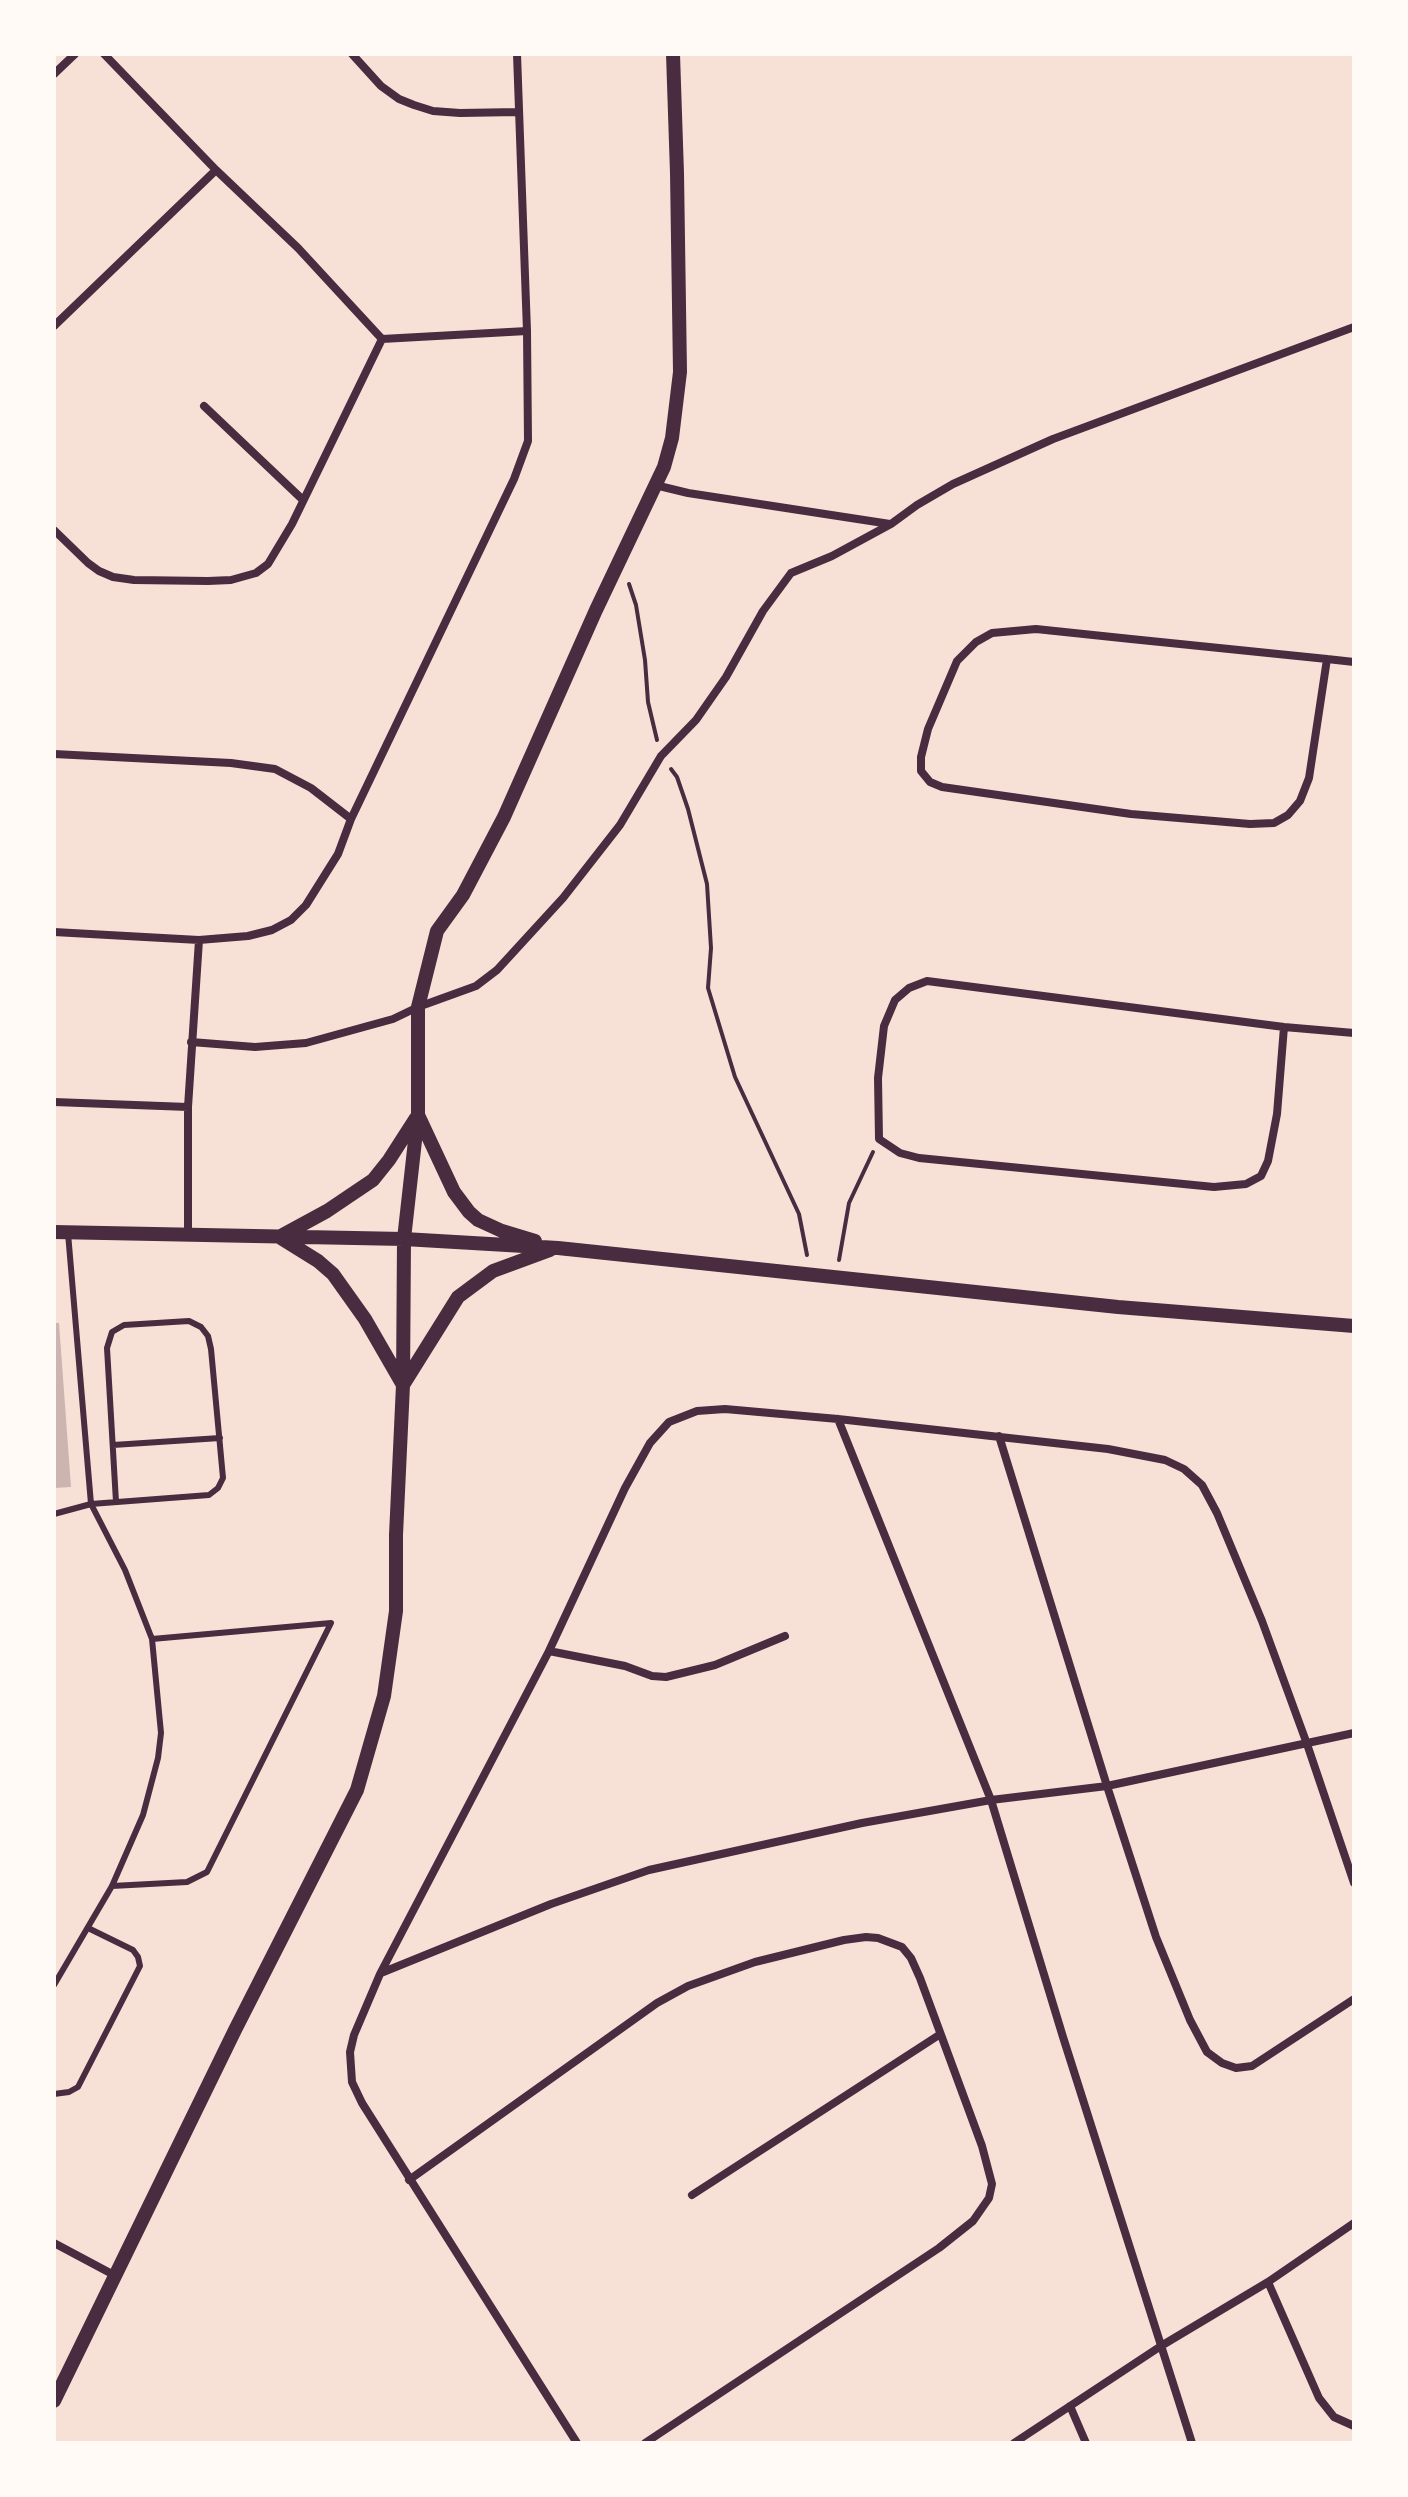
<!DOCTYPE html>
<style>
body{margin:0}
#map{position:relative;width:1408px;height:2497px;overflow:hidden;background:#f7e1d7;font-family:Roboto,sans-serif}
canvas{display:block}
.frame{position:absolute;inset:0;border:56px solid #fffaf5;pointer-events:none}
</style>
<div id="map">
<canvas width="1408" height="2497"></canvas>
<div class="frame"></div>
</div>
<script>
const context = document.querySelector('canvas').getContext('2d');
context.lineJoin = 'round';
function fill(path, color) { context.fillStyle = color; context.fill(path, 'evenodd'); }
const poly = rows => new Path2D(rows.map(r => 'M' + r).join(''));
function stroke(path, color, width, dash) { context.strokeStyle = color; context.lineWidth = width; context.lineCap = dash ? 'butt' : 'round'; context.setLineDash(dash || []); context.stroke(path); }
const building = poly([
 [54,1323,59,1323,71,1487,54,1488]
]);
const path = poly([
 [629,584,636,605,645,660,648,702,657,740],
 [671,769,677,777,688,809,707,884,711,948,708,988,735,1077,799,1214,807,1255],
 [839,1260,849,1203,873,1152]
]);
const service = poly([
 [113,1445,220,1438],
 [54,1514,91,1504,209,1495,218,1488,223,1478,211,1349,208,1336,201,1327,189,1321,124,1325,112,1332,107,1348,116,1502],
 [112,1886,187,1882,207,1872,331,1623,152,1639],
 [54,1985,112,1886,143,1815,158,1758,161,1733,152,1639,125,1570,91,1504,68,1233],
 [54,2094,69,2092,78,2087,140,1966,138,1957,133,1950,88,1928]
]);
const minor = poly([
 [104,54,216,170,298,248,382,339,527,331],
 [352,54,381,86,399,99,414,105,433,111,460,113,518,112],
 [54,74,75,54],
 [54,326,216,170],
 [204,406,303,500],
 [655,485,688,493,890,524],
 [54,530,88,563,99,571,113,577,134,580,208,581,231,580,256,573,268,564,292,524,382,339],
 [1327,659,1309,778,1300,801,1288,815,1274,823,1250,824,1131,814,942,787,930,782,921,771,921,757,928,729,957,661,976,642,992,633,1036,629,1131,639,1327,659,1354,662],
 [54,754,231,763,275,769,311,788,351,819],
 [54,932,199,940,248,936,272,930,291,920,306,905,338,854,351,819,514,479,528,441,527,331,517,54],
 [1284,1027,1277,1114,1268,1161,1261,1176,1246,1184,1214,1187,919,1158,900,1153,879,1139,878,1078,884,1026,895,1000,909,988,927,981,1284,1027,1354,1033],
 [191,1042,255,1047,306,1043,393,1019,418,1007,476,986,497,970,563,898,620,825,661,756,696,720,726,677,763,611,791,573,832,556,891,524,917,505,953,484,1053,439,1354,327],
 [54,1102,188,1107,199,940],
 [188,1236,188,1107],
 [838,1419,991,1800,1063,2037,1192,2443],
 [999,1436,1107,1786,1156,1937,1190,2020,1207,2052,1222,2063,1236,2068,1252,2066,1354,1999],
 [549,1651,625,1666,652,1676,666,1677,715,1665,785,1636],
 [381,1973,551,1904,649,1870,862,1823,991,1800,1107,1786,1354,1733],
 [409,2180,657,2003,688,1986,755,1962,844,1940,866,1937,878,1938,902,1947,911,1958,920,1978,982,2146,992,2184,989,2198,973,2221,939,2248,645,2443],
 [692,2195,939,2035],
 [54,2243,114,2275],
 [1268,2282,1319,2398,1334,2417,1354,2426],
 [1070,2406,1086,2443],
 [577,2443,362,2103,352,2082,350,2052,354,2035,380,1974,549,1651,625,1488,650,1443,669,1422,697,1411,725,1409,838,1419,1108,1449,1165,1460,1184,1469,1202,1485,1217,1513,1262,1621,1307,1744,1354,1883],
 [1014,2443,1161,2346,1268,2282,1354,2223]
]);
const tertiary = poly([
 [418,1115,454,1192,469,1212,478,1220,502,1231,535,1241],
 [54,1232,404,1239,558,1248,1118,1307,1354,1326],
 [281,1236,327,1211,373,1180,389,1160,416,1118],
 [281,1238,318,1261,333,1274,365,1319,403,1385,458,1297,493,1271,550,1250],
 [54,2401,235,2030,357,1790,384,1696,396,1611,396,1535,403,1385,404,1239,418,1114,418,1007,437,931,463,895,504,817,596,610,664,467,672,438,680,372,677,173,673,54]
]);
fill(building, '#ccb4b1');
stroke(path, '#4a2c40', 4);
stroke(service, '#4a2c40', 6);
stroke(minor, '#4a2c40', 8);
stroke(tertiary, '#4a2c40', 14);
</script>
